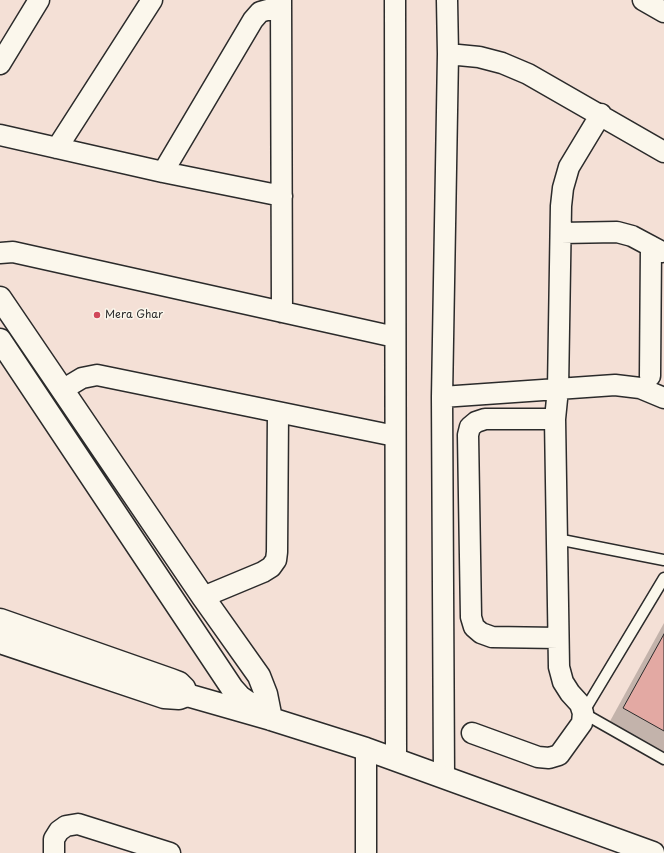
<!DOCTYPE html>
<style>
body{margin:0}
canvas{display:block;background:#f4e0d6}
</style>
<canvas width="664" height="853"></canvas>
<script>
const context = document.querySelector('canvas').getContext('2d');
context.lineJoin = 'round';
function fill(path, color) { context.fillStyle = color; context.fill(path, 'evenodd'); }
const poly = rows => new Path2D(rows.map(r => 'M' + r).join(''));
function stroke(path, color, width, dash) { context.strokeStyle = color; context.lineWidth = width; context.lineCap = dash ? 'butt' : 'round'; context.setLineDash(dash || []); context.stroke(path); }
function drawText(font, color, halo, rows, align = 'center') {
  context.font = font + ' "Playpen Sans",sans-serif'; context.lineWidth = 3; context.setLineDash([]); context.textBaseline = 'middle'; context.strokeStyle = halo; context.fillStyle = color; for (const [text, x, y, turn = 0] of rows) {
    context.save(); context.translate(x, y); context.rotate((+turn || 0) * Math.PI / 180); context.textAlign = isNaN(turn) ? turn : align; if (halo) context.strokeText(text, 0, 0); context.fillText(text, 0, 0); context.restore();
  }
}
const shadow = poly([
 [664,623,664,754,609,723]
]);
const building = poly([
 [664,634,664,731,623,708,664,634]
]);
const lane = poly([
 [557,539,664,560],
 [664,578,583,713,664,759]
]);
const street = poly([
 [281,0,282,312],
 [395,0,396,760],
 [643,0,664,12],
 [448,54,479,57,502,63,528,74,664,152],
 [0,64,39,0],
 [0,135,163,172,282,196],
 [57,148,152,0],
 [163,172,253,20,260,12,267,10,281,9],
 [561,233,617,232,632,236,662,252],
 [0,253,13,252,395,337],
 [650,376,651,246],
 [62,390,82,378,97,375,395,436],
 [442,397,615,385,640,388,664,398],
 [555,419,485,419,476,422,470,427,468,435,471,617,474,627,481,633,492,637,558,638],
 [203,597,263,572,271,567,276,560,277,552,278,413],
 [472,733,538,757,549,758,559,755,582,723,583,713,580,704,570,693,563,682,559,667,555,419,558,389,561,206,563,188,569,167,601,114],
 [366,749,366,853],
 [444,777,442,397,448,54,447,0],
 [54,853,54,839,59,831,66,826,78,824,170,853]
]);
const secondary = poly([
 [0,298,203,597,259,676,266,694,271,719],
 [0,340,232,688,240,697,259,710],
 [0,620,171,680,179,683,184,688,187,695],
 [0,642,164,697,179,698,187,695,271,719,366,749,653,853]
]);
const markers = [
 [97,315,4,"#d1495b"]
];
const poiNames = [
 ["Mera Ghar",105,315]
];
fill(shadow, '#0003');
fill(building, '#e3a9a3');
stroke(building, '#2b2b2b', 1);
stroke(lane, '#2b2b2b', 13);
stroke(street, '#2b2b2b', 23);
stroke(secondary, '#2b2b2b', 25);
stroke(lane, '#fbf7ec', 10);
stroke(street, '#fbf7ec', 20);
stroke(secondary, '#fbf7ec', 22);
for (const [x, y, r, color] of markers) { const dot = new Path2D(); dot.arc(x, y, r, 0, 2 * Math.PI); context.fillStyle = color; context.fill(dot); stroke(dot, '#fbf7ec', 1.5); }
drawText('11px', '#2b2b2b', '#fbf7ec', poiNames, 'left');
</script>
